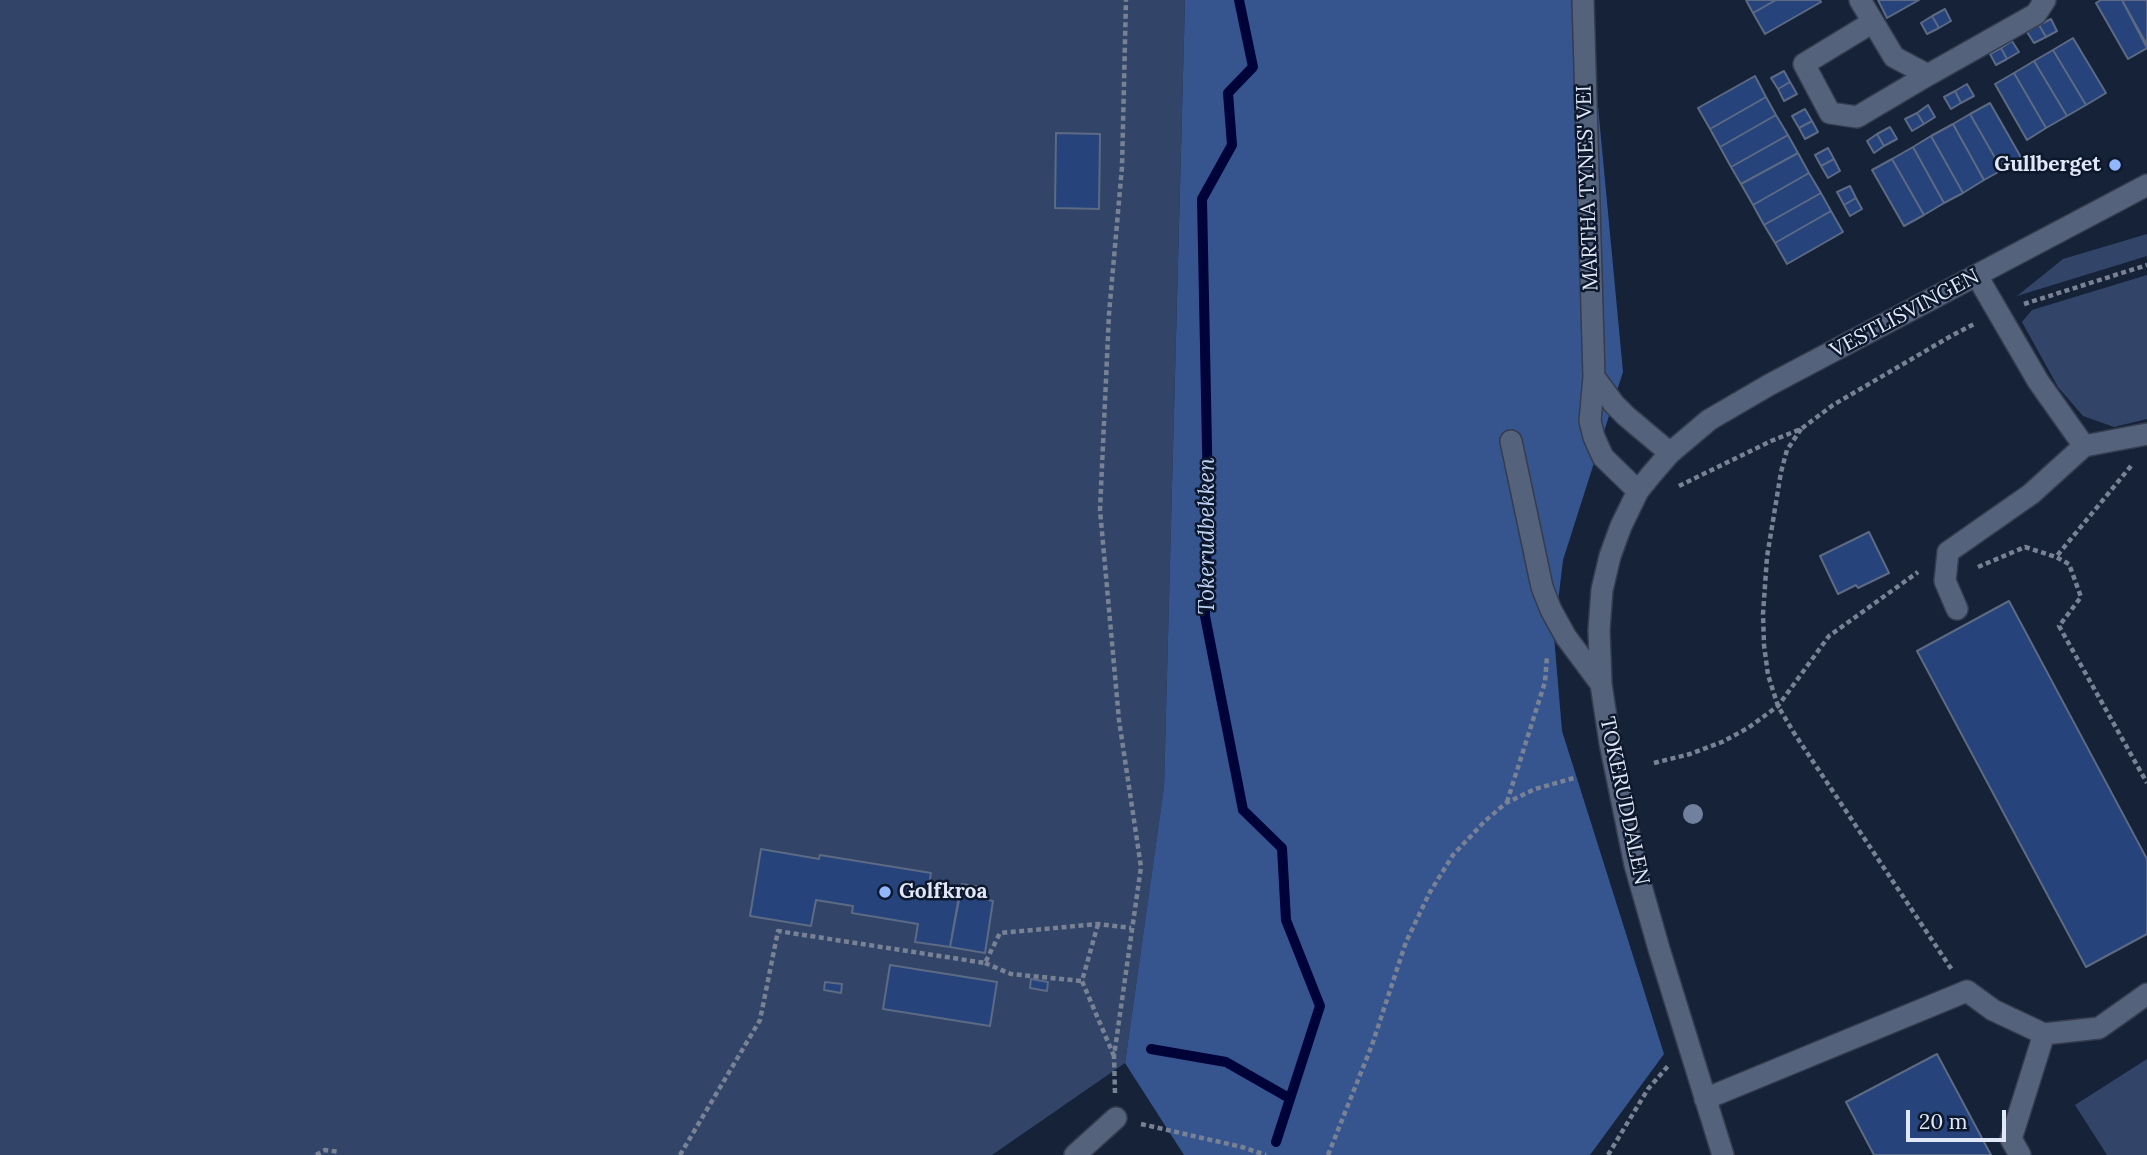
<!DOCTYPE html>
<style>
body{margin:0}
#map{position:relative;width:2147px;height:1155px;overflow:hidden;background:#162237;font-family:Lora,serif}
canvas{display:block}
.scale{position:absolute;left:1906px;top:1110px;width:100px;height:32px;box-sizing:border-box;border:4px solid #e0e8f7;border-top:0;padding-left:9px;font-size:21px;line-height:24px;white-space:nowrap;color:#e0e8f7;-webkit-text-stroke:5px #0d182d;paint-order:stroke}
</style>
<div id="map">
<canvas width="2147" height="1155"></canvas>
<div class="scale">20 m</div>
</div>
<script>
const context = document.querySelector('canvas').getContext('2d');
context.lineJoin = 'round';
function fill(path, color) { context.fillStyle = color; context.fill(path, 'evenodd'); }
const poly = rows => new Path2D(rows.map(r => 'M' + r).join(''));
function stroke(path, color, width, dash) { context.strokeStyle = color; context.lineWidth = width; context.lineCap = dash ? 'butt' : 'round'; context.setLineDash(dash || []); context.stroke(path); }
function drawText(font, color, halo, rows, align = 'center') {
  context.font = font + ' Lora,serif'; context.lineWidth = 5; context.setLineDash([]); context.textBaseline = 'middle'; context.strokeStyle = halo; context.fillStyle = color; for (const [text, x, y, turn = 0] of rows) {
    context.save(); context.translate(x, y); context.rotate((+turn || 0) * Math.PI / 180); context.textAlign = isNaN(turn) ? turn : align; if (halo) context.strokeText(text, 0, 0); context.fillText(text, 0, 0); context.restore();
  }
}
const green = poly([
 [0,0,1185,0,1164,788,1125,1063,992,1155,0,1155],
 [2147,234,2147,256,2017,296,2063,259],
 [2147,275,2147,419,2114,427,2083,416,2058,387,2022,322,2032,310],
 [2147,1059,2147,1155,2107,1155,2075,1105]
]);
const forest = poly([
 [1185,0,1588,0,1623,372,1563,560,1554,636,1562,731,1664,1054,1590,1155,1184,1155,1125,1063,1164,787]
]);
const stream = poly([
 [1239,0,1253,67,1228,93,1232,145,1202,199,1208,496,1205,616,1243,810,1282,848,1286,920,1320,1006,1276,1142],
 [1151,1049,1226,1062,1289,1098]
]);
const building = poly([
 [1746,0,1776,0,1753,13,1746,0],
 [1776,0,1820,0,1821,2,1765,34,1753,13,1776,0],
 [1878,0,1919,0,1887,18,1878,0],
 [2101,0,2122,0,2147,48,2128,59,2096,3,2101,0],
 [2122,0,2147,0,2147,45,2122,0],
 [1945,9,1951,21,1939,28,1932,16,1945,9],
 [1932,16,1939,28,1927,34,1921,23,1932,16],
 [2051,19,2057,31,2046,37,2039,25,2051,19],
 [2039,25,2046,37,2034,43,2027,32,2039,25],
 [2073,38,2106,93,2086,105,2053,50,2073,38],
 [2012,41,2019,52,2007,59,2001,48,2012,41],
 [2001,48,2007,59,1996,65,1990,54,2001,48],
 [2053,50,2086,105,2067,116,2034,61,2053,50],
 [2034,61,2067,116,2046,128,2014,73,2034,61],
 [1784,71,1790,82,1778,89,1771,78,1784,71],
 [2014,73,2046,128,2027,140,1995,84,2014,73],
 [1755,76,1766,97,1710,129,1698,108,1755,76],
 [1790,82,1797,94,1784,101,1778,89,1790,82],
 [1967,84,1974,96,1961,103,1955,91,1967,84],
 [1955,91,1961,103,1951,109,1944,97,1955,91],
 [1766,97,1776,115,1720,147,1710,129,1766,97],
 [1990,103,2022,159,2002,170,1970,114,1990,103],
 [1928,105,1935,117,1924,124,1917,113,1928,105],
 [1805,109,1812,121,1799,128,1792,116,1805,109],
 [1917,113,1924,124,1912,131,1905,119,1917,113],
 [1970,114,2002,170,1984,180,1953,124,1970,114],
 [1776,115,1788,135,1731,167,1720,147,1776,115],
 [1812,121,1818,132,1805,139,1799,128,1812,121],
 [1953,124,1984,180,1963,193,1931,136,1953,124],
 [1890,127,1897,139,1884,146,1877,134,1890,127],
 [1056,133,1100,134,1099,209,1055,208,1056,133],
 [1877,134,1884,146,1874,153,1867,141,1877,134],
 [1788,135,1798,153,1741,184,1731,167,1788,135],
 [1931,136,1963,193,1944,203,1913,147,1931,136],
 [1913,147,1944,203,1924,215,1892,159,1913,147],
 [1828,148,1834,159,1821,166,1815,155,1828,148],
 [1798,153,1809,173,1753,205,1741,184,1798,153],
 [1834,159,1840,171,1828,178,1821,166,1834,159],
 [1892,159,1924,215,1904,226,1872,170,1892,159],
 [1809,173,1821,193,1764,225,1753,205,1809,173],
 [1850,186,1856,198,1844,205,1837,192,1850,186],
 [1821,193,1831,211,1775,243,1764,225,1821,193],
 [1856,198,1862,209,1850,216,1844,205,1856,198],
 [1831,211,1843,232,1787,264,1775,243,1831,211],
 [1869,532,1889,573,1858,588,1856,585,1838,594,1820,556,1869,532],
 [2009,601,2147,859,2147,934,2086,967,1917,651,2009,601],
 [761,849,819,859,820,855,931,873,928,891,959,896,950,947,915,942,918,924,852,913,853,906,816,900,811,926,750,916,761,849],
 [962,884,986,888,984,899,993,901,985,953,950,947,962,884],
 [890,965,997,982,990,1026,883,1009,890,965],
 [1031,979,1048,982,1047,991,1030,988,1031,979],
 [825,982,842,984,841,993,824,990,825,982],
 [1937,1054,1991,1155,1874,1155,1846,1102,1937,1054]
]);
const path = poly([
 [2024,304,2147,265],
 [1801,429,1787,450,1781,472,1767,557,1763,614,1764,645,1768,675,1778,706,1794,733,1952,970],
 [2131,466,2056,557,2069,564,2081,597,2059,626,2147,783],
 [1679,486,1771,441,1801,429,1833,405,1951,336,1974,324],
 [1978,567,2025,547,2056,557],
 [1654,763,1690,754,1722,742,1748,728,1778,706,1829,636,1918,572],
 [1507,802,1545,682,1547,656],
 [1098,924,1082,981,1114,1056],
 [985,963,1011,974,1082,981],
 [1115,1093,1114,1056,1141,867,1119,720,1100,510,1109,314,1122,167,1126,0],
 [1141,1124,1242,1147,1266,1155],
 [316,1155,325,1150,340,1152],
 [680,1155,760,1020,778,931,985,963,1000,933,1098,924,1131,928],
 [1328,1155,1372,1045,1406,942,1430,892,1453,855,1485,821,1506,803,1535,789,1574,778],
 [1608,1155,1648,1089,1668,1066]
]);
const minor = poly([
 [1583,0,1594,377,1590,421,1594,437,1603,457,1638,491],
 [1860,0,1894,57,1928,75,2036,14,2045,0],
 [1873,22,1804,64,1830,113,1857,117,1928,75],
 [1977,276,2038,381,2084,446],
 [1594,377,1614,404,1626,416,1670,453],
 [1511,441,1542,587,1551,610,1566,637,1601,684],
 [1957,609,1945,581,1948,552,2031,494,2084,446,2147,434],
 [1705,1099,1967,991,1993,1010,2044,1034,2099,1028,2147,994],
 [1075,1155,1116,1118],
 [1723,1155,1659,949,1635,865,1610,743,1601,684,1599,630,1602,590,1610,556,1621,526,1638,491,1651,475,1670,453,1709,420,1769,385,2147,185],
 [2020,1155,2011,1139,2044,1034]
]);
const trees = [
 [1693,814]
];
const markers = [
 [2115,165,7,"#92b7fd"],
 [885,892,7,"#92b7fd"]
];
const poiNames = [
 ["Gullberget",2101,165],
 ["Golfkroa",899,892,"left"]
];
const streetNames = [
 ["MARTHA TYNES' VEI",1588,188,-92],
 ["VESTLISVINGEN",1905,314,-28],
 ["TOKERUDDALEN",1624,801,78]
];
const waterNames = [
 ["Tokerudbekken",1207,536,-90]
];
fill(green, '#324568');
fill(forest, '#36558f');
stroke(stream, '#000338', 10);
fill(building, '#26437b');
stroke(building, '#5c6a84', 2);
stroke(minor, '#343c4e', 24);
stroke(path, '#788294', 4.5, [5, 3.5]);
stroke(minor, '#54627b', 21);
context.fillStyle = '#71819d';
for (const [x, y] of trees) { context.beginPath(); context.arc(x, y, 10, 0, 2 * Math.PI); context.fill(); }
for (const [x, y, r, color] of markers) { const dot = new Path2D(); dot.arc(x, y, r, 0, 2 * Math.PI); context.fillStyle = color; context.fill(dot); stroke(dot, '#0d182d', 2.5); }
drawText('bold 21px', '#e0e8f7', '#0d182d', poiNames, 'right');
drawText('21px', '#e0e8f7', '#0d182d', streetNames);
drawText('italic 23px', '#bdd0f3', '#0d182d', waterNames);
</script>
